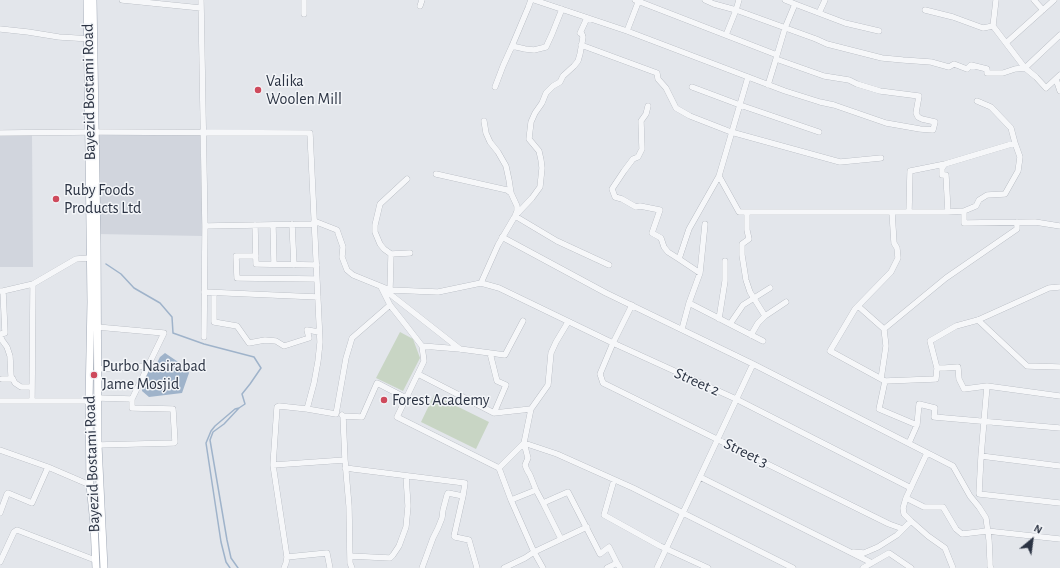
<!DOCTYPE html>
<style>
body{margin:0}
#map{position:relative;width:1060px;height:568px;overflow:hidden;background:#e3e6eb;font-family:"Alegreya Sans",sans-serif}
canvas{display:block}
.north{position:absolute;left:1012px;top:520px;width:40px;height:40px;-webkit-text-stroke:3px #f3f5f8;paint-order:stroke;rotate:29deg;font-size:11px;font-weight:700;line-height:16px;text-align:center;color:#2b3343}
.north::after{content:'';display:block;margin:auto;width:14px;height:18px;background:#2b3343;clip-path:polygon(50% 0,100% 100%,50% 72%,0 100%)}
</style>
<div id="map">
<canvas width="1060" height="568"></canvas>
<div class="north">N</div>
</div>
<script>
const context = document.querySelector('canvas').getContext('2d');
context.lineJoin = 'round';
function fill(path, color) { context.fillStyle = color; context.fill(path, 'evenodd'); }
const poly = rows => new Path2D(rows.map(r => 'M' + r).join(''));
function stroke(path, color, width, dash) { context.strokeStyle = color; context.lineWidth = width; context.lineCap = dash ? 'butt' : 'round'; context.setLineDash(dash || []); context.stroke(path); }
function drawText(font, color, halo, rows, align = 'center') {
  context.font = font + ' "Alegreya Sans",sans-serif'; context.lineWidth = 3; context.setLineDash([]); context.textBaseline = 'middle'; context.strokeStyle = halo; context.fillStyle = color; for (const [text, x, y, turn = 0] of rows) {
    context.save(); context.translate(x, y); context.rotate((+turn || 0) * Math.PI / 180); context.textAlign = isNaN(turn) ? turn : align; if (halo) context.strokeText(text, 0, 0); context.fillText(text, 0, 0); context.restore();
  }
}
const built = poly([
 [98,132,200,134,203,236,97,234],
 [0,135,32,135,33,267,0,267]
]);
const green = poly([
 [400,332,413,339,420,358,403,391,376,378],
 [434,395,489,422,476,449,421,422]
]);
const water = poly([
 [165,353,187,368,189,373,182,393,149,397,142,391,143,376,147,369,156,365,160,357]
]);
const stream = poly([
 [106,264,121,274,134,288,160,303,172,317,173,333,204,344,254,357,261,368,250,384,242,394,245,404,239,408],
 [230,568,226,562,221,542,206,443,211,431,215,426,235,409,239,408,224,424,213,432,210,440,227,540,231,558,238,568]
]);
const minor = poly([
 [122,0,201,8],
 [201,0,205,226,204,337],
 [304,0,304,14],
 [534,0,627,31,785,91,820,102,834,105,886,123,920,129,933,130,935,122,922,119,918,117,916,113,919,96,880,91,857,84,849,80,824,76,776,59,777,55],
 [635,0,777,55,785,28,795,4,845,23,879,31],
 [705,0,714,4,736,10,739,0],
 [785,0,795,4],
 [1034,0,1043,10],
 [420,6,422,0],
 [925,10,953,17,983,28,993,26,996,0],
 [819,13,825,0],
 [587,18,581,31,580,33,582,34,583,37,580,54,578,61,574,66,563,76,560,82,553,86,546,93,542,103,535,113,531,122,529,139,539,151,541,160,542,168,540,187,532,198,515,216,557,241,609,265],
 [993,26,1025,68,1036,77,1046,88,1060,75],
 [0,29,28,32,59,37,91,39],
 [627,31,639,0],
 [726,35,736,10,816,39,827,44,882,58,903,60,931,62,949,67,954,64,967,69,971,65,987,69,987,73,1003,73,1015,69,1025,68,1060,35],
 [1006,43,1054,0],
 [581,45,657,73,658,79,666,88,676,108,690,116,731,132,840,162,881,158],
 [512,46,528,8,531,0],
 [1056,79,1060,91],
 [768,85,776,59],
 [495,87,503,66,512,46,525,49,534,50,546,47,552,34,562,9],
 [692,87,740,105,819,132],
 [977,101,991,107,1011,128,1015,143],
 [648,106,646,114,641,121,642,149,638,157,633,159,624,171,612,189,615,197,622,199,636,207,640,206,660,210,652,233,661,238,664,247,668,252,679,259],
 [484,121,486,133,490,142,498,152,506,166,509,180,511,193],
 [0,133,96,132,310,133,320,342,318,361,314,383,307,409],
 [719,176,739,212,948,212,964,211,976,206,979,200,987,195,1005,194,1018,171,1020,157,1015,143,945,164,942,168,942,175,946,175,948,212],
 [407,179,380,204,375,225,375,232,380,244,384,249,391,254,410,253],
 [964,211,964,223,1035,222,1060,226],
 [747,212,747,230,749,239,742,244,742,255,746,280,750,292,765,316,786,302],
 [892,212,894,243,897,248,898,258,891,272,855,309,830,351,885,381,936,379,937,368,945,368,958,367,959,379,964,389,987,386,1060,396],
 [909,212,910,171,945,164],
 [314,221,337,230,343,247,342,257,347,270,353,275,390,290,438,292,481,283,498,245,515,216,517,211,517,206,511,193,507,190,436,174],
 [292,224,294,265],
 [255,225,256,264,317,265],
 [273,225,274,264],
 [205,226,315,224],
 [502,237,606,293,753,364],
 [256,256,236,256,237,278,317,279],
 [700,273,705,224],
 [481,283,499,288,613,343,736,399,911,488],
 [390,290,391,254],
 [0,291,3,291,33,284,76,259,90,258],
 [204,292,318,297],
 [214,293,214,322,237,326,249,343,265,340,276,341,284,346,309,338,307,330,319,332],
 [689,303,763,341],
 [632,305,613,343,600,374,603,383,889,524,903,529],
 [858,306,884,329],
 [719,319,725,281,725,261],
 [978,320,1027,366,1060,367],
 [730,324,743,305,770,288],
 [97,327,164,333,132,399],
 [682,329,689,303,700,273,679,259,689,229,719,176,748,77],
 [0,334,5,333,3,291],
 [0,335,2,340,7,347,10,356,11,376,15,383,21,387,32,387],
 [751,335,758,323,765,316],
 [422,346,460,349,490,353],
 [460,349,381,287,390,305,405,324,422,346,424,361,397,417,499,468,511,500,534,552,525,558,504,568],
 [937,368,930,341,956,326,978,320,1049,288,1060,287],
 [98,369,147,366],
 [418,374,494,413,506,385,497,381,490,353,505,355,523,321],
 [2,379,13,379],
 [881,379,886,346,884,329,946,278,1017,229,1017,222],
 [885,381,879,409,917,425,909,443],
 [987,386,981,456,1060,466],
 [98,398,132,399,132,408,173,409,175,442,174,443,98,445],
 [0,401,89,401],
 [32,401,33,284],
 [494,413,531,409],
 [342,415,343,416,345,460],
 [343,416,362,417,377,383,406,398],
 [917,425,919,404,935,408,934,417,1060,428],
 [0,450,48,467],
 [927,453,906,498,903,508,904,514,911,521,928,536,945,548,953,568],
 [981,456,979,494,1060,503],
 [273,465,277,407,279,406,307,409,336,414,346,358,352,338,390,305],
 [345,468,465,483,463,496,448,493,447,495,443,510,442,518,438,528,433,538,422,568],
 [499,468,524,443,531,409,548,385,551,353,556,342,568,322],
 [700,477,872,563],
 [614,480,604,515,660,546,708,568],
 [536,490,543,503,568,492,600,554,609,547,617,563,607,568],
 [463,496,454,536,455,537,469,540,477,568],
 [906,498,924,507,943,507,956,529,962,534,987,531,1060,539],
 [511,500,536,490,530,475,527,470,525,465,528,458,524,443,557,454,633,488,793,568],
 [543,503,561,539],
 [0,513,7,494,8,493,32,503,48,467,90,485],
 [853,552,864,553,878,547,897,535,911,521],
 [350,556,390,558,393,555,399,546,406,527,408,506,406,476],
 [287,557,327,553,330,568],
 [0,562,14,532,17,530,95,560],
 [617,563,620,568],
 [284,568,286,563,287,557,273,465,345,460,349,506,350,563,352,568],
 [543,568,534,552,587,527],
 [657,568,753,364,953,466,970,496,979,507,986,518,989,540,990,561,990,566,991,568],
 [863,568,889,553,911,568]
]);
const major = poly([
 [87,0,91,302,89,401,90,485,94,524,96,568],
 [93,0,97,242,98,445,104,568]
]);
const markers = [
 [258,90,4,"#ce4a5c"],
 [56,199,4,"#ce4a5c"],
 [94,375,4,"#ce4a5c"],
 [384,400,4,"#ce4a5c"]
];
const poiNames = [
 ["Valika",266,81],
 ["Woolen Mill",266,99],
 ["Ruby Foods",64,190],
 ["Products Ltd",64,208],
 ["Purbo Nasirabad",102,366],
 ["Jame Mosjid",102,384],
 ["Forest Academy",392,400]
];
const streetNames = [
 ["Bayezid Bostami Road",89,92,-91],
 ["Street 2",697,382,24],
 ["Street 3",746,453,26],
 ["Bayezid Bostami Road",92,464,-92]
];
fill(built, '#d1d5dd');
fill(green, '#c8d5c4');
fill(water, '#9fb3ca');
stroke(stream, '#9fb3ca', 1.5);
stroke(minor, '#a8adb5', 6);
stroke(major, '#a2aab7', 8);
stroke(minor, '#f6f7f9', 5.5);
stroke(major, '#fff', 7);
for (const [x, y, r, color] of markers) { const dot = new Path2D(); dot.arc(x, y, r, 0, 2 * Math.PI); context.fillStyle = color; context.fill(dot); stroke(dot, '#f3f5f8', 1.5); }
drawText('16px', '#2b3343', '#f3f5f8', poiNames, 'left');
drawText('16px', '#2b3343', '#f3f5f8', streetNames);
</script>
